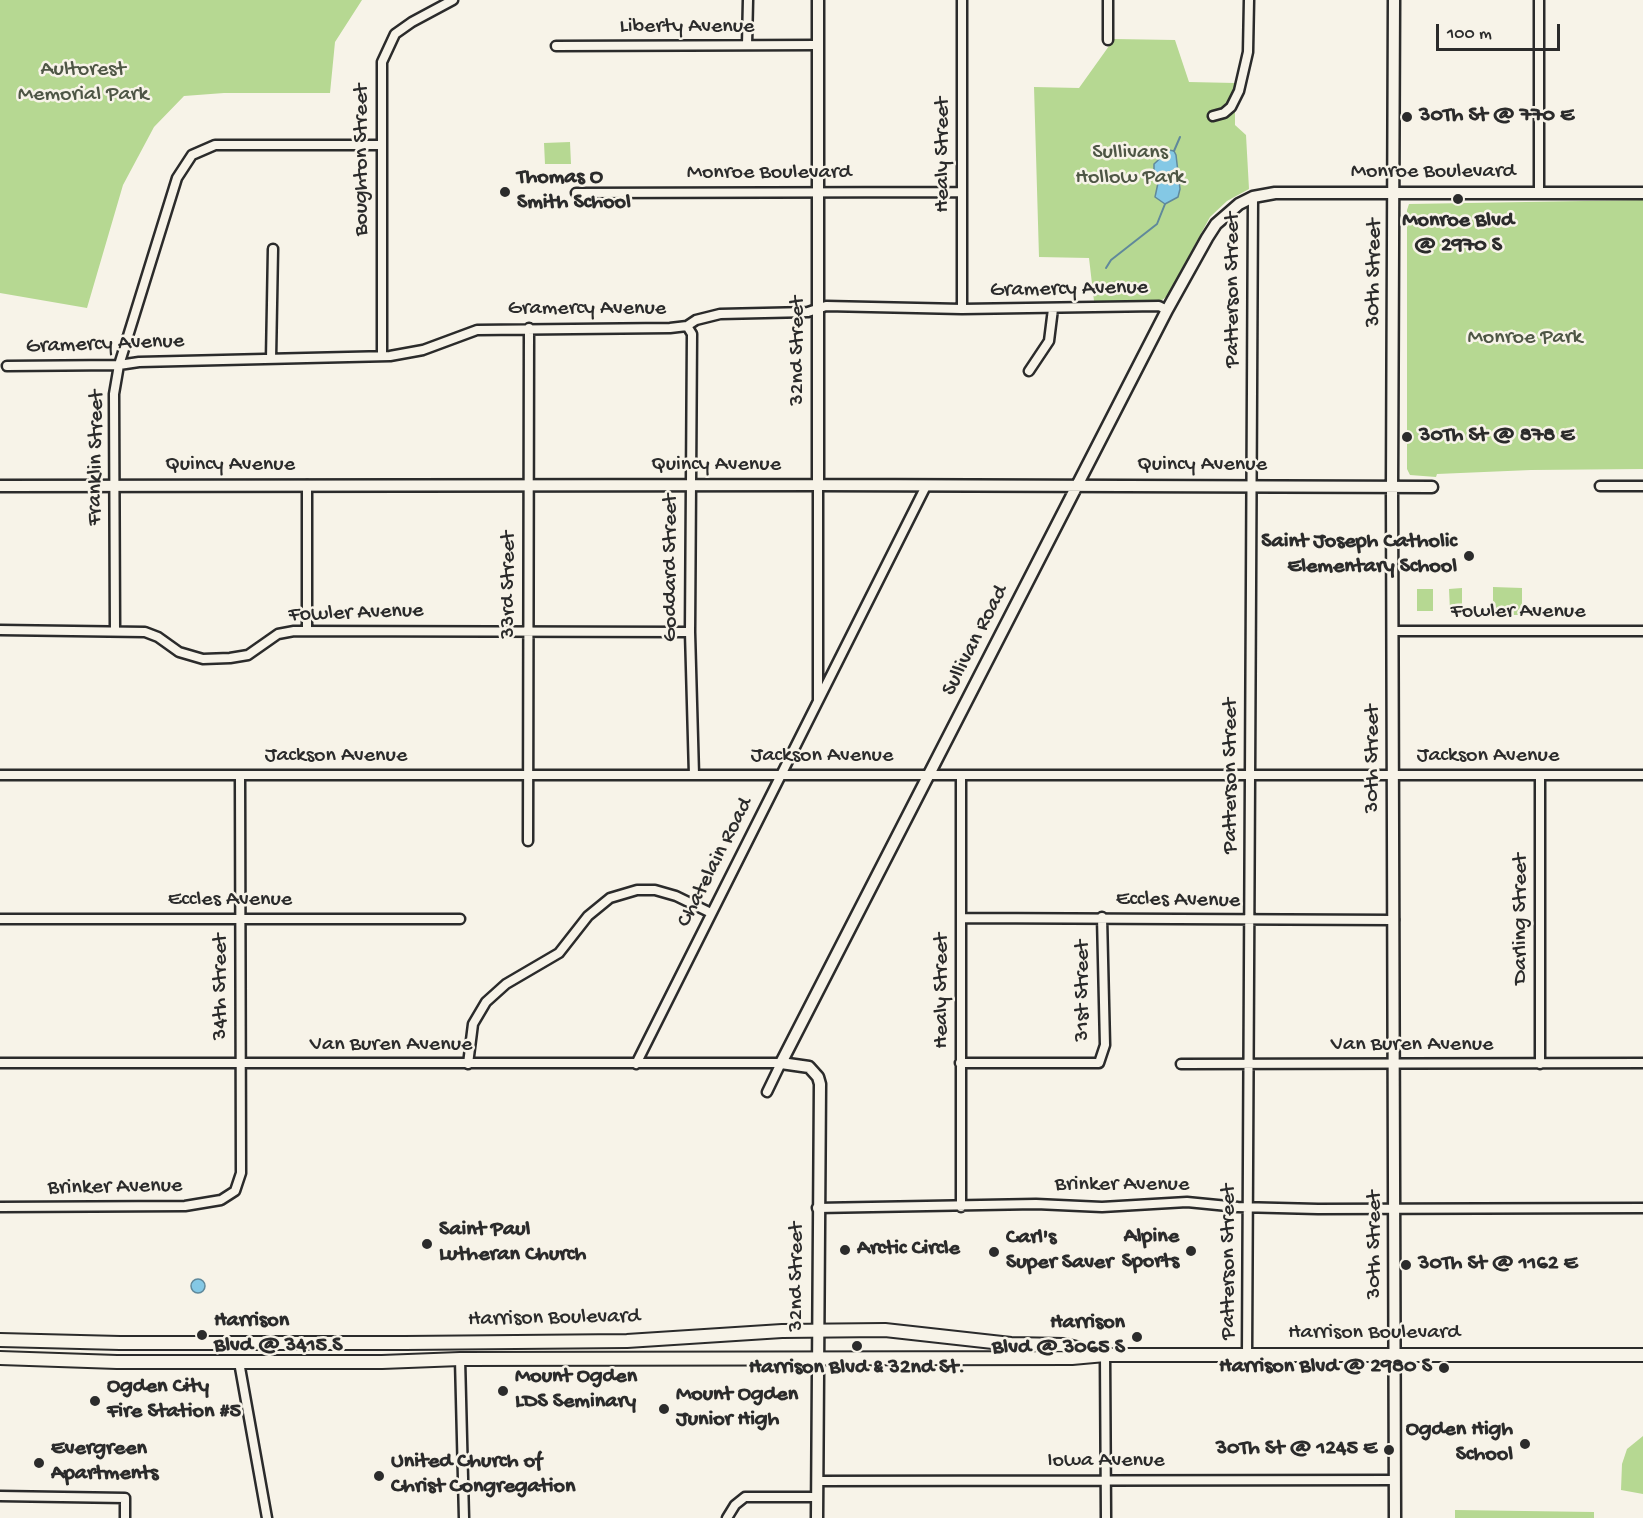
<!DOCTYPE html>
<style>
body{margin:0}
#map{position:relative;width:1643px;height:1518px;overflow:hidden;background:#f7f3e8;font-family:"Gochi Hand",sans-serif}
canvas{display:block}
.scale{position:absolute;left:1436px;top:24px;width:124px;height:27px;box-sizing:border-box;border:3px solid #2b2b2b;border-top:0;padding-left:8px;font-size:18px;line-height:21px;white-space:nowrap;color:#2b2b2b;-webkit-text-stroke:4px #f7f3e8;paint-order:stroke}
</style>
<div id="map">
<canvas width="1643" height="1518"></canvas>
<div class="scale">100 m</div>
</div>
<script>
const context = document.querySelector('canvas').getContext('2d');
context.lineJoin = 'round';
function fill(path, color) { context.fillStyle = color; context.fill(path, 'evenodd'); }
const poly = rows => new Path2D(rows.map(r => 'M' + r).join(''));
function stroke(path, color, width, dash) { context.strokeStyle = color; context.lineWidth = width; context.lineCap = dash ? 'butt' : 'round'; context.setLineDash(dash || []); context.stroke(path); }
function drawText(font, color, halo, rows, align = 'center') {
  context.font = font + ' "Gochi Hand",sans-serif'; context.lineWidth = 5; context.setLineDash([]); context.textBaseline = 'middle'; context.strokeStyle = halo; context.fillStyle = color; for (const [text, x, y, turn = 0] of rows) {
    context.save(); context.translate(x, y); context.rotate((+turn || 0) * Math.PI / 180); context.textAlign = isNaN(turn) ? turn : align; if (halo) context.strokeText(text, 0, 0); context.fillText(text, 0, 0); context.restore();
  }
}
const green = poly([
 [0,0,362,0,335,42,330,93,224,93,184,96,154,127,123,185,87,308,0,293],
 [1114,39,1175,40,1189,82,1235,83,1235,125,1246,135,1249,189,1227,201,1210,217,1167,296,1161,301,1094,301,1089,258,1039,257,1034,87,1079,88],
 [570,142,571,164,545,164,544,143],
 [1643,200,1643,469,1531,470,1437,474,1436,477,1410,475,1407,469,1407,210,1409,204],
 [1493,587,1522,588,1522,615,1493,615],
 [1462,588,1462,611,1450,611,1449,589],
 [1417,589,1433,589,1433,611,1417,611],
 [1643,1436,1643,1494,1621,1490,1622,1464,1627,1449],
 [1455,1510,1594,1512,1594,1518,1455,1518]
]);
const water = poly([
 [1169,150,1174,151,1176,155,1180,189,1178,197,1165,204,1155,197,1158,183,1154,174,1154,164,1169,150],
 '191 1286a7 7 0 1 1 14 0a7 7 0 1 1-14 0Z'
]);
const stream = poly([
 [1174,151,1180,137],
 [1106,268,1111,260,1157,224,1165,204]
]);
const street = poly([
 [962,0,962,309],
 [1108,0,1108,40],
 [747,45,748,0],
 [556,46,818,45],
 [1213,116,1224,113,1231,107,1239,91,1248,52,1249,0],
 [1539,192,1539,0],
 [576,193,962,192],
 [687,326,692,334,690,632,694,775],
 [382,356,382,62,395,34,412,22,453,0],
 [271,359,273,249],
 [7,366,119,365,139,362,390,356,423,350,477,330,670,328,687,326,696,320,720,314,808,312,826,306,962,309,1159,306,1167,310],
 [1029,371,1049,341,1053,309],
 [307,485,307,631],
 [818,485,818,700],
 [1600,486,1643,486],
 [0,630,145,632,158,637,179,652,203,659,230,658,248,655,278,634,294,631,690,632],
 [115,631,114,394,119,365,177,178,192,155,215,145,381,145],
 [1393,631,1643,631],
 [0,775,1643,775],
 [528,841,529,328],
 [962,918,1394,920],
 [0,919,460,919],
 [0,1063,781,1063,767,1092],
 [960,1063,1099,1063,1105,1045,1102,917],
 [468,1064,473,1024,486,1002,506,984,559,953,588,916,610,898,637,890,655,890,676,896,711,913],
 [636,1064,926,486],
 [1181,1064,1643,1063],
 [1540,1064,1540,775],
 [0,1207,185,1206,221,1200,235,1191,241,1173,240,775],
 [961,1207,961,775],
 [817,1208,1036,1204,1102,1207,1187,1202,1238,1207,1318,1209,1643,1208],
 [1105,1355,1106,1518],
 [1247,1355,1253,197],
 [460,1359,464,1518],
 [239,1362,267,1518],
 [817,1481,1394,1480],
 [0,1496,125,1498,125,1518],
 [727,1518,735,1505,745,1497,817,1497]
]);
const secondary = poly([
 [818,0,818,485],
 [1394,0,1392,488,1395,1518],
 [0,486,818,485,1432,487],
 [817,1518,820,1084,818,1077,809,1067,781,1063,1167,310,1207,238,1216,224,1239,204,1253,197,1275,193,1643,193]
]);
const primary = poly([
 [0,1340,120,1343,405,1343,627,1341,782,1331,885,1330,1011,1344,1065,1345,1101,1354],
 [0,1358,117,1362,382,1362,460,1359,1072,1358,1105,1355,1643,1355]
]);
const markers = [
 [1407,117,6,"#2b2b2b"],
 [505,192,6,"#2b2b2b"],
 [1458,199,6,"#2b2b2b"],
 [1407,437,6,"#2b2b2b"],
 [1469,556,6,"#2b2b2b"],
 [427,1244,6,"#2b2b2b"],
 [845,1250,6,"#2b2b2b"],
 [1191,1251,6,"#2b2b2b"],
 [994,1252,6,"#2b2b2b"],
 [1406,1265,6,"#2b2b2b"],
 [202,1335,6,"#2b2b2b"],
 [1137,1337,6,"#2b2b2b"],
 [857,1346,6,"#2b2b2b"],
 [1444,1368,6,"#2b2b2b"],
 [503,1391,6,"#2b2b2b"],
 [95,1401,6,"#2b2b2b"],
 [664,1409,6,"#2b2b2b"],
 [1525,1444,6,"#2b2b2b"],
 [1389,1450,6,"#2b2b2b"],
 [39,1463,6,"#2b2b2b"],
 [379,1476,6,"#2b2b2b"]
];
const streetNames = [
 ["Liberty Avenue",687,28],
 ["Healy Street",944,155,-90],
 ["Boughton Street",363,160,-90],
 ["Monroe Boulevard",1433,173],
 ["Monroe Boulevard",769,174],
 ["30th Street",1375,273,-89],
 ["Gramercy Avenue",1069,290,-1],
 ["Patterson Street",1234,290,-90],
 ["Gramercy Avenue",587,310],
 ["Gramercy Avenue",105,345,-2],
 ["32nd Street",799,351,-90],
 ["Franklin Street",97,458,-89],
 ["Quincy Avenue",230,466],
 ["Quincy Avenue",716,466],
 ["Quincy Avenue",1202,466],
 ["Goddard Street",672,568,-90],
 ["33rd Street",510,585,-90],
 ["Fowler Avenue",1518,613],
 ["Fowler Avenue",356,614,-2],
 ["Sullivan Road",976,641,-63],
 ["Jackson Avenue",336,757],
 ["Jackson Avenue",822,757],
 ["Jackson Avenue",1488,757],
 ["30th Street",1374,759,-90],
 ["Patterson Street",1232,776,-90],
 ["Chatelain Road",716,863,-63],
 ["Eccles Avenue",230,901],
 ["Eccles Avenue",1178,901,1],
 ["Darling Street",1522,919,-90],
 ["34th Street",222,987,-90],
 ["Healy Street",943,991,-90],
 ["31st Street",1084,991,-90],
 ["Van Buren Avenue",391,1046],
 ["Van Buren Avenue",1412,1046],
 ["Brinker Avenue",1122,1186],
 ["Brinker Avenue",115,1188,-1],
 ["30th Street",1376,1245,-90],
 ["Patterson Street",1230,1262,-90],
 ["32nd Street",798,1277,-90],
 ["Harrison Boulevard",554,1319,-1],
 ["Harrison Boulevard",1374,1334],
 ["Iowa Avenue",1106,1462]
];
const parkNames = [
 ["Aultorest",83,71],
 ["Memorial Park",83,96],
 ["Sullivans",1130,154],
 ["Hollow Park",1130,179],
 ["Monroe Park",1525,339]
];
const poiNames = [
 ["30Th St @ 770 E",1419,117],
 ["Thomas O",517,179],
 ["Smith School",517,204],
 ["Monroe Blvd",1458,222,"center"],
 ["@ 2970 S",1458,247,"center"],
 ["30Th St @ 878 E",1419,437],
 ["Saint Joseph Catholic",1457,543,"right"],
 ["Elementary School",1457,568,"right"],
 ["Saint Paul",439,1231],
 ["Lutheran Church",439,1256],
 ["Alpine",1179,1238,"right"],
 ["Sports",1179,1263,"right"],
 ["Carl's",1006,1239],
 ["Super Saver",1006,1264],
 ["Arctic Circle",857,1250],
 ["30Th St @ 1162 E",1418,1265],
 ["Harrison",214,1322],
 ["Blvd @ 3415 S",214,1347],
 ["Harrison",1125,1324,"right"],
 ["Blvd @ 3065 S",1125,1349,"right"],
 ["Harrison Blvd @ 2980 S",1432,1368,"right"],
 ["Harrison Blvd & 32nd St.",857,1369,"center"],
 ["Mount Ogden",515,1378],
 ["LDS Seminary",515,1403],
 ["Ogden City",107,1388],
 ["Fire Station #5",107,1413],
 ["Mount Ogden",676,1396],
 ["Junior High",676,1421],
 ["Ogden High",1513,1431,"right"],
 ["School",1513,1456,"right"],
 ["Evergreen",51,1450],
 ["Apartments",51,1475],
 ["30Th St @ 1245 E",1377,1450,"right"],
 ["United Church of",391,1463],
 ["Christ Congregation",391,1488]
];
fill(green, '#b6d892');
fill(water, '#84c8e5');
stroke(water, '#60899b', 1.5);
stroke(stream, '#60899b', 2);
stroke(street, '#2b2b2b', 13);
stroke(secondary, '#2b2b2b', 15);
stroke(primary, '#2b2b2b', 16);
stroke(street, '#f7f3e8', 8);
stroke(secondary, '#f7f3e8', 10);
stroke(primary, '#f7f3e8', 12);
for (const [x, y, r, color] of markers) { const dot = new Path2D(); dot.arc(x, y, r, 0, 2 * Math.PI); context.fillStyle = color; context.fill(dot); stroke(dot, '#f7f3e8', 2); }
drawText('22px', '#2b2b2b', '#f7f3e8', streetNames);
drawText('22px', '#4e5645', '#f7f3e8', parkNames);
drawText('bold 22px', '#2b2b2b', '#f7f3e8', poiNames, 'left');
</script>
